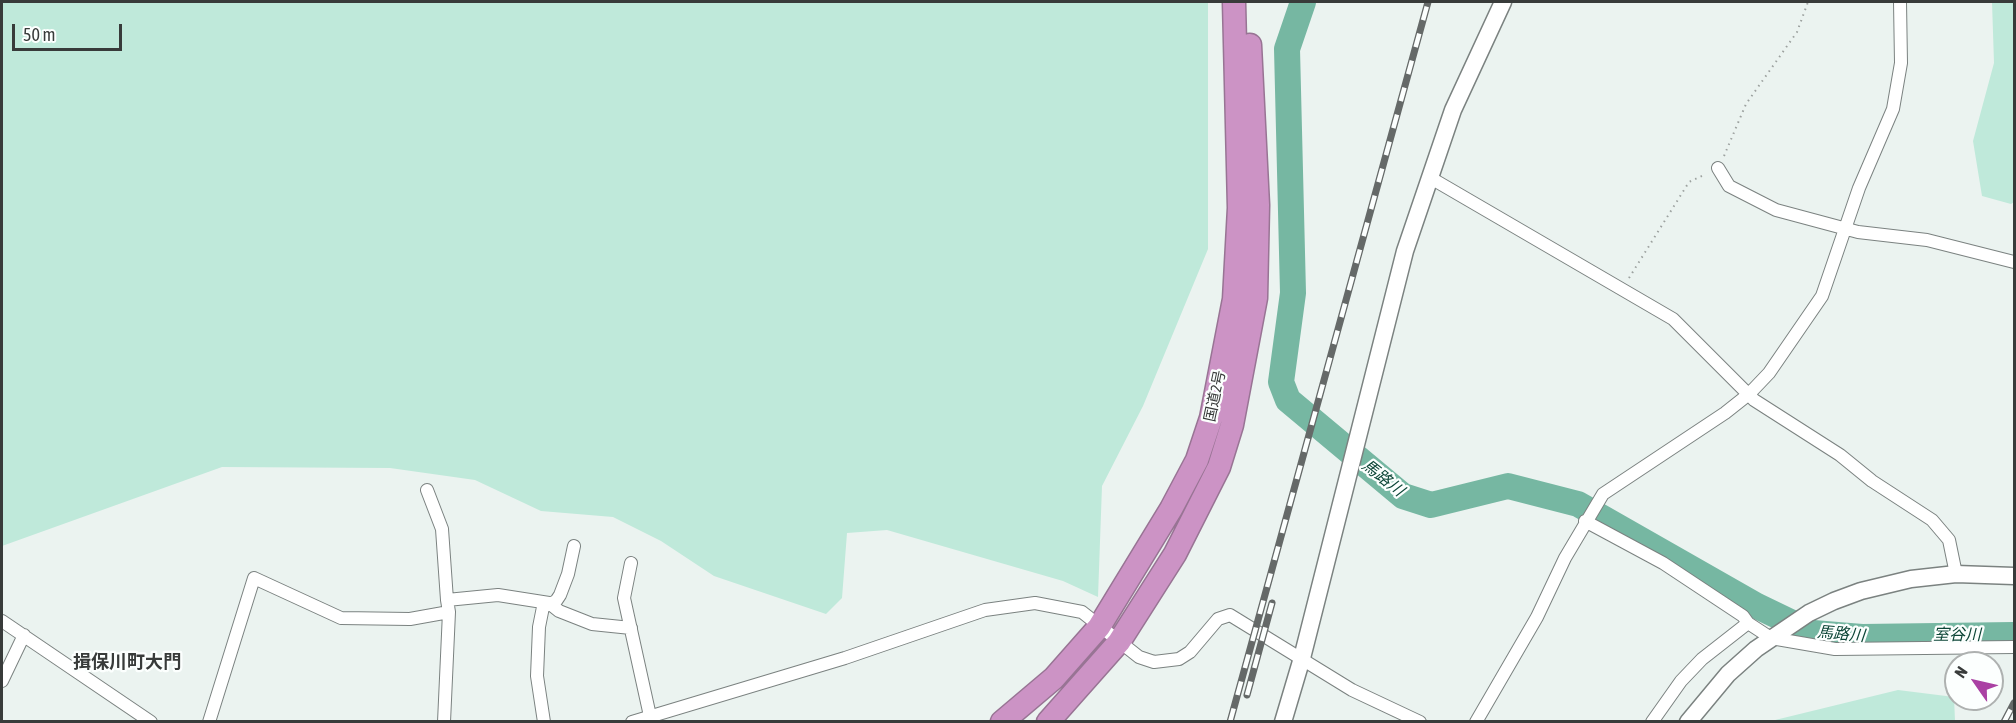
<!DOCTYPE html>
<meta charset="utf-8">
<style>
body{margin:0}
#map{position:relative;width:2016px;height:723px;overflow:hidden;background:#ebf3f0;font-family:"Asap Condensed",sans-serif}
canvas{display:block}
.frame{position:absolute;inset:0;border:3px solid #383b3a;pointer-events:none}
.north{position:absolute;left:1944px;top:651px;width:60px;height:60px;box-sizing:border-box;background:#fcfffe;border:2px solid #aeb1b0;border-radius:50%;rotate:304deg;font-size:16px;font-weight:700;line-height:24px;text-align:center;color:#383b3a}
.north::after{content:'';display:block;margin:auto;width:21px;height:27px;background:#aa41a3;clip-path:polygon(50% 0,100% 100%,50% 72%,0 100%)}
.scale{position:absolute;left:12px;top:24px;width:110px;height:27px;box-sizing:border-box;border:3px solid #383b3a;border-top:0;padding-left:8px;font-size:18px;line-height:21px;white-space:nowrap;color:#383b3a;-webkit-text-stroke:4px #fcfffe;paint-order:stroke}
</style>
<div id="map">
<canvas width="2016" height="723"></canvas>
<div class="frame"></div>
<div class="north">N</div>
<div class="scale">50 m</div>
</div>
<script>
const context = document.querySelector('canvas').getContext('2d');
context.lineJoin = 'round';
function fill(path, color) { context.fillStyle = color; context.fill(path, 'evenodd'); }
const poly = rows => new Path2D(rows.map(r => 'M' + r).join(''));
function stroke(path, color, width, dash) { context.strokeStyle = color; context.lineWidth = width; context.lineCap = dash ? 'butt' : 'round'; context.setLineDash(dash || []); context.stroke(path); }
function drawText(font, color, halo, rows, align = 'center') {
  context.font = font + ' "Asap Condensed","Noto Sans JP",sans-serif'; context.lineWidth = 4.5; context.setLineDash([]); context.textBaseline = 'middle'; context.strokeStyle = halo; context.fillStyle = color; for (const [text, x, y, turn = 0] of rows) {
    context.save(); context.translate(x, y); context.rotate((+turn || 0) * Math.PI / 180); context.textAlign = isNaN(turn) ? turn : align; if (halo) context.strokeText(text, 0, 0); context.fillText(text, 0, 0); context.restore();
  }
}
const green = poly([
 [2,2,1208,2,1208,249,1143,406,1102,486,1098,597,1063,581,887,530,847,533,842,598,826,614,714,576,661,541,613,517,541,511,475,480,390,468,222,467,2,546],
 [1992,2,2014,2,2014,202,2011,204,1982,196,1973,141,1994,63],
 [1898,690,1954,697,1955,721,1771,721]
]);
const river = poly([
 [1303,2,1287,49,1293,293,1281,382,1288,400,1403,496,1431,505,1508,486,1578,504,1757,606,1813,633,1862,637,2014,635]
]);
const path = poly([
 [1724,156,1746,104,1797,32,1808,2],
 [1629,278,1689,182,1706,174]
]);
const street = poly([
 [1718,168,1729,186,1776,210,1858,232,1927,240,2014,262],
 [1429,177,1673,319,1754,400,1840,455,1872,481,1932,520,1949,540,1956,574],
 [427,490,442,529,447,600],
 [1585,521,1663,563,1743,616,1748,623],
 [631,563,624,598,650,716],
 [2,621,151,722],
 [2,681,24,635],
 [209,722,254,578,341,618,410,619,449,612,447,600,498,595,549,603,559,611,592,624,631,628],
 [444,722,449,612],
 [544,722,537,676,539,627,543,607,556,601,560,595,568,574,574,546],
 [632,722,845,658,985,610,1035,603,1082,612,1139,657,1154,662,1179,659,1190,652,1218,619,1230,615,1352,690,1420,722],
 [1476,722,1537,617,1565,558,1603,494,1725,413,1749,394,1769,373,1822,296,1859,188,1893,109,1901,63,1900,2],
 [1652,722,1681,681,1702,659,1748,623,1771,638,1835,649,2014,647]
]);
const secondary = poly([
 [1283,722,1302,658,1405,251,1453,110,1503,2],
 [1688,722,1728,674,1756,649,1809,613,1834,601,1861,591,1911,579,1956,574,2014,576]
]);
const highway = poly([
 [1002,722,1054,678,1099,627,1171,509,1197,460,1211,418,1234,299,1239,208,1234,2],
 [1048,722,1119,642,1175,554,1219,467,1232,425,1256,298,1258,205,1250,45]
]);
const rail = poly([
 [1247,695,1272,603],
 [1230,722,1428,2],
 [2004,722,2014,703]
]);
const streetNames = [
 ["国道2号",1215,396,-78]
];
const waterNames = [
 ["馬路川",1383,478,38],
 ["馬路川",1841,634,5],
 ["室谷川",1957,635]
];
const quarterNames = [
 ["揖保川町大門",127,662]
];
fill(green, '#bfe9da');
stroke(river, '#76b7a2', 26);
stroke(street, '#7b8280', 14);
stroke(secondary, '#7b8280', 19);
stroke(highway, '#987494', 25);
stroke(path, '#9ca19f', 2, [1.5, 4.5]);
stroke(street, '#fff', 12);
stroke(secondary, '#fff', 16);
stroke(highway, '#cc93c5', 22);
stroke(rail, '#656968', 7);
stroke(rail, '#fcfffe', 4.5, [14]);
drawText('15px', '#383b3a', '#fcfffe', streetNames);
drawText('italic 16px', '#0d4637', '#fcfffe', waterNames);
drawText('bold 18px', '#383b3a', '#fcfffe', quarterNames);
</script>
